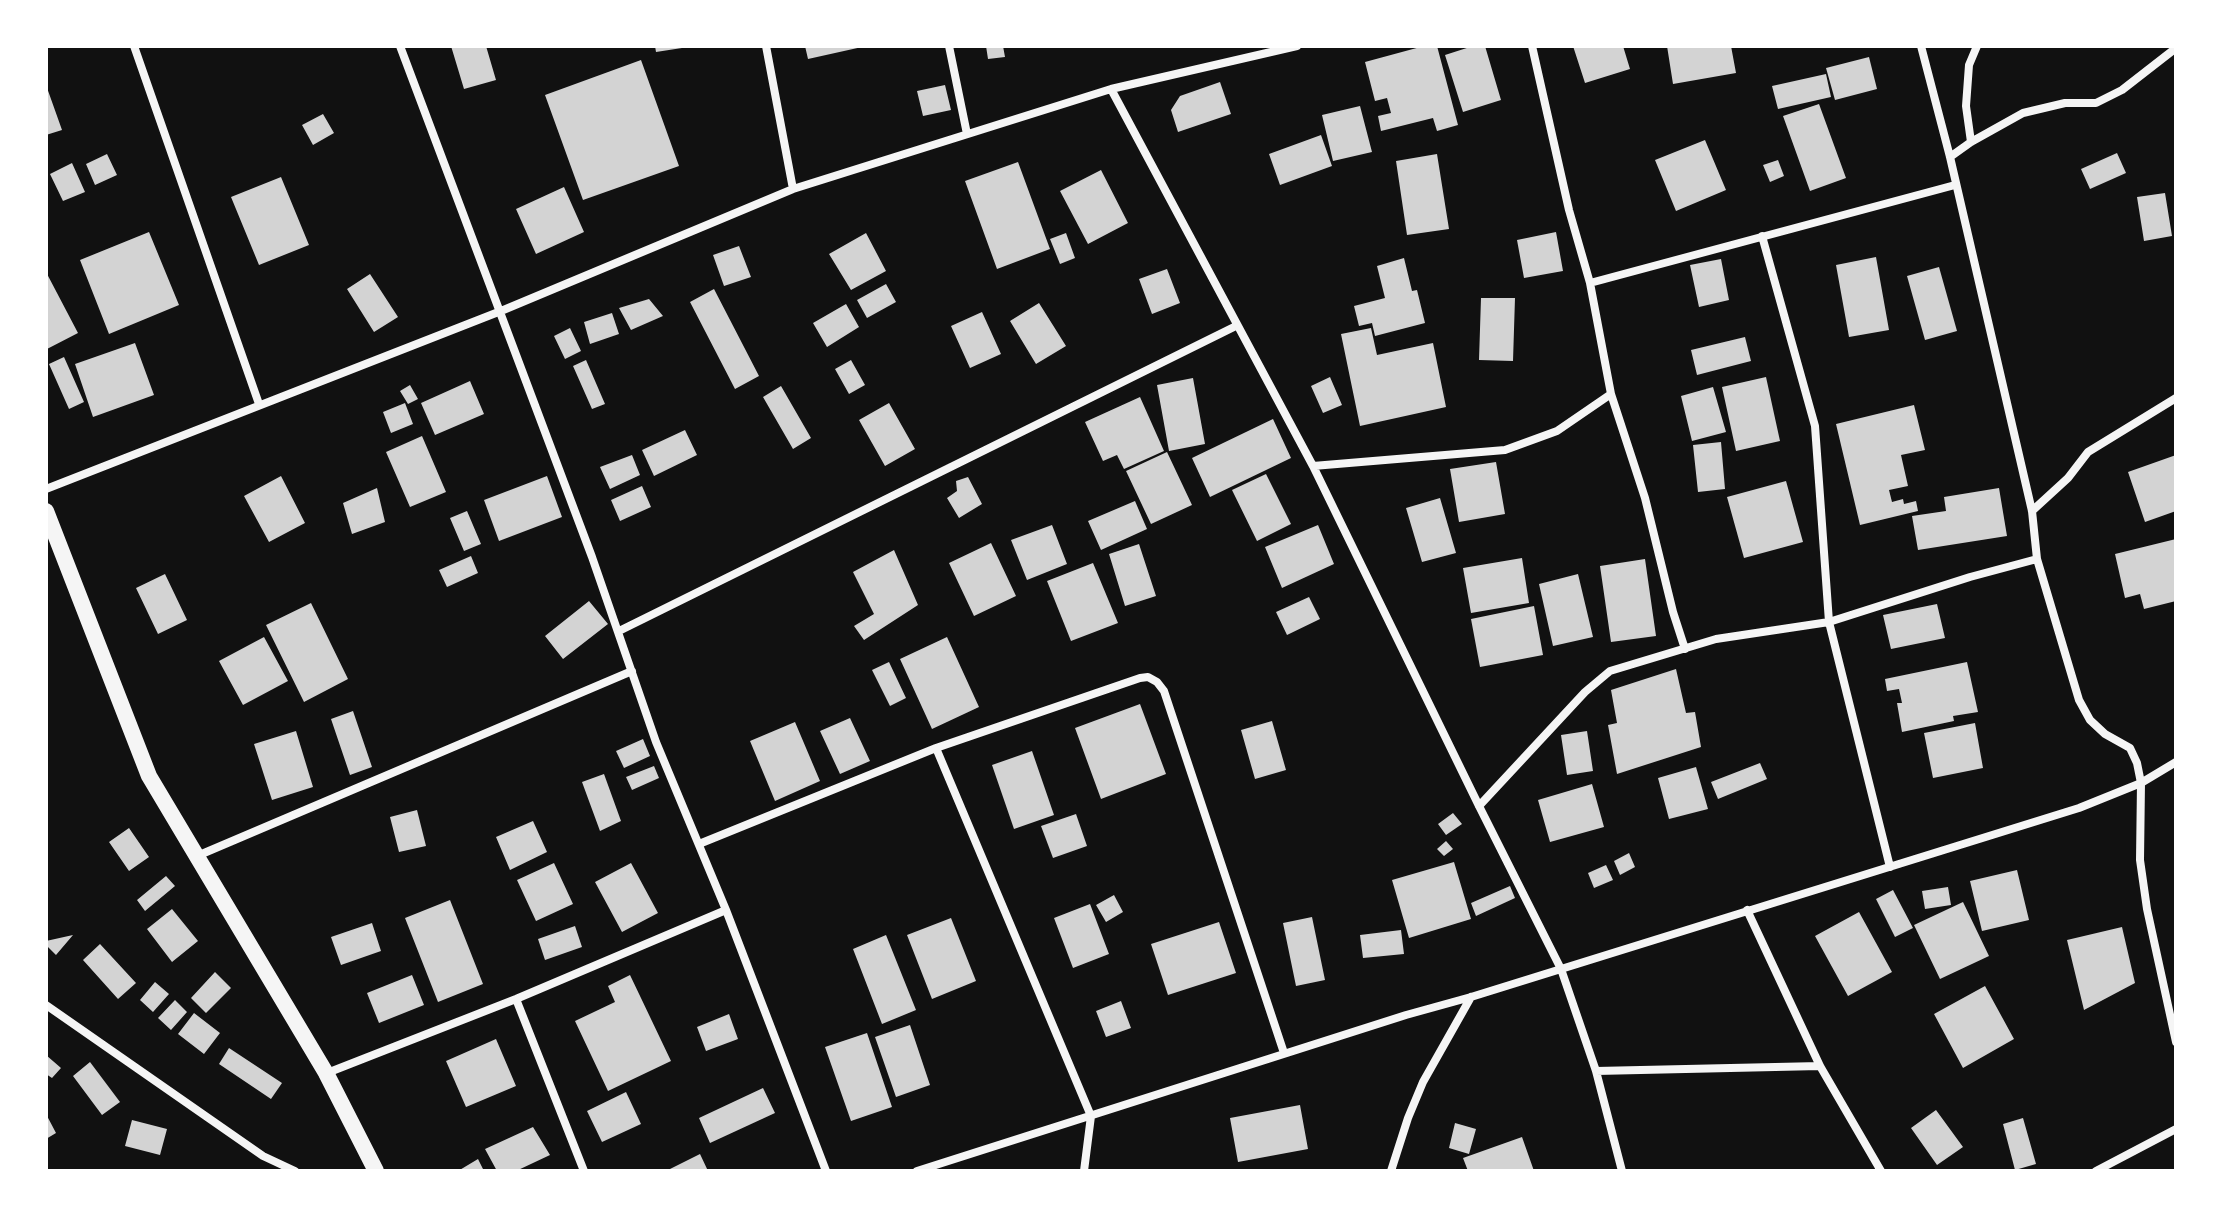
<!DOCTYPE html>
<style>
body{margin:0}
#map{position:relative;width:2222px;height:1217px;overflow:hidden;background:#111;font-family:"Noto Sans",sans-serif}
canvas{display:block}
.frame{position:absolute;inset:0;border:48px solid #fff;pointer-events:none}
</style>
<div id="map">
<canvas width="2222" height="1217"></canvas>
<div class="frame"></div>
</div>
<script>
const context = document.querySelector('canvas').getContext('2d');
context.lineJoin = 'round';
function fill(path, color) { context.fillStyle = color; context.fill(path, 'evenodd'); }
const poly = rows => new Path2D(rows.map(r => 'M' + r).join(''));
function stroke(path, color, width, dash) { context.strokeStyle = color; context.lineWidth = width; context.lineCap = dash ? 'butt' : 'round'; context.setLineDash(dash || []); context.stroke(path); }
const building = poly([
 [451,46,486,46,496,80,464,89],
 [655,46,682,46,682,48,656,52],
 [805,46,862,46,862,47,808,59],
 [986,46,1003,46,1005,57,988,59],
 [1424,46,1437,46,1458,125,1437,131,1433,118,1381,131,1378,116,1391,113,1387,98,1375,101,1365,62],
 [1473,46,1485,46,1501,100,1463,112,1445,55],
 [1573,46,1623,46,1630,69,1585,83],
 [1667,46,1731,46,1736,73,1673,84],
 [1869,57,1877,89,1835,100,1826,68],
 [641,60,679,166,583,200,545,95],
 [1826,74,1831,97,1778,109,1772,86],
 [1220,82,1231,114,1178,132,1171,110,1180,96],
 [46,85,62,130,46,135],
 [945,85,951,110,923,116,917,91],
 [1819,104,1846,178,1810,191,1783,116],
 [1360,106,1372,152,1333,161,1322,115],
 [323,114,334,133,313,145,302,125],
 [1321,135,1332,166,1280,185,1269,154],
 [1705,140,1726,190,1676,211,1655,160],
 [2117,153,2126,173,2090,189,2081,169],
 [107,154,117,175,95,185,86,164],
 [1437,154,1449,229,1407,235,1396,161],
 [1778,160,1784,176,1770,182,1763,165],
 [1018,162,1050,249,997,269,965,181],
 [72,163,85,192,63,201,50,174],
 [1101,170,1128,223,1088,244,1060,191],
 [281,177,309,245,259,265,231,197],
 [564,187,584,232,536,254,516,209],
 [2165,193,2172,236,2144,241,2137,197],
 [149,232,179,305,109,334,80,260],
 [1556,232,1563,271,1524,278,1517,240],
 [866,233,886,271,851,290,829,254],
 [1066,233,1075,258,1060,264,1050,239],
 [739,246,751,277,724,286,713,255],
 [1876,257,1889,330,1849,337,1836,265],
 [1404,258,1412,291,1417,290,1425,323,1375,336,1372,323,1359,326,1354,306,1385,298,1377,266],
 [1721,259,1729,300,1699,307,1690,265],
 [1939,267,1957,331,1925,340,1907,276],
 [1167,269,1180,303,1152,314,1139,279],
 [46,272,78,333,47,349,46,347],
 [370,274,398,317,374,332,347,289],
 [886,284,896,302,867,318,857,300],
 [714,289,759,376,735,389,690,302],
 [1481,298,1515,298,1513,361,1479,360],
 [649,299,663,316,631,330,619,308],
 [1039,303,1066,346,1036,364,1010,321],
 [846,304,859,327,827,347,813,323],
 [982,312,1001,354,970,368,951,326],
 [612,313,619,334,590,344,584,322],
 [570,328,581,351,565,359,554,336],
 [1371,328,1377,355,1433,343,1446,407,1360,426,1341,334],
 [1745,337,1751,361,1697,375,1691,350],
 [135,343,154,395,93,417,75,364],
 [64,357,84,402,69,409,49,364],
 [586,360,605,404,592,409,573,366],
 [851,360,865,385,849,394,835,369],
 [1330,377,1342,405,1323,413,1311,386],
 [1766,377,1780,441,1736,451,1722,387],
 [1193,378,1205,444,1169,451,1157,385],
 [470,381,484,414,435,435,421,403],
 [410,385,418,399,408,404,400,391],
 [781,386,811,438,793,449,763,397],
 [1713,387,1726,432,1692,441,1681,396],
 [1140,397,1164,451,1124,469,1117,455,1103,461,1085,422],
 [405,403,413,424,391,433,383,412],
 [889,403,915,449,885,466,859,420],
 [1914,405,1925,450,1901,455,1908,486,1889,490,1892,502,1903,499,1904,504,1916,501,1918,511,1860,525,1836,424],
 [1273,419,1291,458,1210,497,1192,458],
 [685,430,697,455,654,476,642,450],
 [422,436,446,492,410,507,386,452],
 [1721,442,1725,489,1698,492,1693,445],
 [1167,452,1192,505,1151,524,1126,471],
 [632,455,640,475,610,489,600,467],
 [2176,455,2176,511,2145,522,2128,472],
 [1496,462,1505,514,1459,522,1450,469],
 [1266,474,1291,524,1257,541,1232,490],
 [281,476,305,523,269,542,244,496],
 [547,476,562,517,499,541,484,500],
 [968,477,982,504,959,518,947,498,957,491,956,481],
 [1786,481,1803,542,1744,558,1727,497],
 [642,486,651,507,620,521,611,500],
 [377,488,385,522,352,534,343,503],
 [1999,488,2007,536,1918,550,1912,516,1946,511,1944,497],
 [1440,498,1456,553,1422,562,1406,508],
 [1135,501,1147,529,1101,550,1088,521],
 [467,511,481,544,464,551,450,518],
 [1052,525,1067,564,1027,580,1011,540],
 [1318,525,1334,564,1282,588,1265,547],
 [2176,539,2176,601,2144,609,2140,594,2125,598,2115,554],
 [991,543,1016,596,974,616,949,563],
 [1139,544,1156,596,1125,606,1109,554],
 [894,550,918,605,864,640,854,626,874,614,853,572],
 [471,556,478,573,447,587,439,570],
 [1522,558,1529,603,1471,613,1463,568],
 [1645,559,1656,636,1611,642,1600,566],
 [1093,563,1118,623,1071,641,1047,581],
 [165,574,187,620,158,634,136,588],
 [1578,574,1593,637,1553,646,1539,584],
 [1309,597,1320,619,1287,635,1276,612],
 [589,601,608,624,563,659,545,636],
 [311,603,348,679,304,702,266,625],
 [1937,604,1945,638,1891,649,1883,615],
 [1534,606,1543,655,1480,667,1471,619],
 [264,637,288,681,243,705,219,661],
 [947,637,979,707,932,729,900,659],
 [889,662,906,698,890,706,872,670],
 [1967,662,1978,712,1953,716,1954,721,1902,732,1897,703,1902,703,1899,689,1887,691,1885,679],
 [1676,669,1686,713,1695,712,1701,747,1617,774,1608,725,1617,723,1611,690],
 [1140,704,1166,774,1101,799,1075,728],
 [353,711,372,767,350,775,331,719],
 [850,718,870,761,840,774,820,731],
 [1272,721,1286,770,1255,779,1241,730],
 [795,722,820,781,775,801,750,741],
 [1975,723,1983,768,1933,778,1924,733],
 [296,731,313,787,272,800,254,744],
 [1587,731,1593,771,1567,775,1561,735],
 [643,739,650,756,624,768,616,751],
 [1032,751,1054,815,1014,829,992,765],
 [1760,763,1767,779,1718,799,1711,782],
 [654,766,659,778,632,790,626,777],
 [1696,767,1708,809,1669,819,1658,778],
 [604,774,621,821,600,831,582,782],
 [1592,784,1604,827,1550,842,1538,800],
 [417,810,426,846,399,852,390,817],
 [1453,813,1462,824,1446,835,1438,824],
 [1076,814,1087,846,1053,858,1041,826],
 [533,821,547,852,510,870,496,837],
 [129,828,149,857,129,871,109,842],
 [1446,841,1453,849,1444,856,1437,849],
 [1629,853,1635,867,1620,875,1614,861],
 [1454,862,1471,919,1409,938,1392,880],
 [554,863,573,904,536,921,517,880],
 [631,863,658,913,622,932,595,882],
 [1606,865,1613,880,1594,888,1588,873],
 [2017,870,2029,920,1982,931,1970,881],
 [166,876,175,886,145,911,137,900],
 [1510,886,1515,898,1476,916,1471,903],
 [1948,887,1951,905,1925,909,1922,891],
 [1893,890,1913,928,1895,937,1876,899],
 [1114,895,1123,912,1106,922,1096,905],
 [450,900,483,984,438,1002,405,918],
 [1963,902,1989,956,1940,979,1914,925],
 [1090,904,1109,954,1073,968,1054,918],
 [172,909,198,941,172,962,147,929],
 [1859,912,1892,972,1848,996,1815,936],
 [1312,917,1325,980,1296,986,1283,923],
 [951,918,976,981,932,999,907,935],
 [1219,922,1236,973,1168,995,1151,944],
 [372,923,381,951,341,965,331,937],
 [575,926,582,947,545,960,538,939],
 [2122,927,2135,983,2084,1010,2067,940],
 [1401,930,1404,954,1363,958,1360,935],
 [73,935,56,955,46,945,46,941],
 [886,935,916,1010,882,1024,853,949],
 [100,944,136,983,118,999,83,960],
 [215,972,231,988,206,1013,191,998],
 [412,975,424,1005,379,1023,367,993],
 [630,975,671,1061,608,1091,575,1021,615,1002,608,986],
 [155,982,169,994,153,1012,140,1000],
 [1985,986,2014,1039,1963,1068,1934,1014],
 [175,1000,187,1012,171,1030,158,1018],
 [1121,1001,1131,1028,1106,1037,1096,1011],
 [194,1013,220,1033,204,1054,178,1034],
 [729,1014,738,1039,706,1051,697,1027],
 [910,1025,930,1085,896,1097,875,1037],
 [867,1033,892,1107,851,1121,825,1047],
 [496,1039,516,1086,466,1107,446,1061],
 [229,1048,282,1083,271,1099,219,1064],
 [46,1055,61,1068,52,1078,46,1074],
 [90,1062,120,1102,102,1115,73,1076],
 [763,1088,775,1113,710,1143,699,1118],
 [626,1092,641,1124,602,1142,587,1111],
 [1300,1105,1308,1149,1238,1162,1230,1118],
 [1936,1110,1963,1147,1937,1165,1911,1128],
 [46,1114,56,1133,46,1139],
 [2023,1118,2036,1164,2015,1170,2003,1124],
 [132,1120,167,1129,160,1155,125,1146],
 [1455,1123,1476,1129,1469,1154,1449,1148],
 [533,1127,550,1155,516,1171,497,1171,485,1149],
 [1522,1137,1534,1171,1468,1171,1463,1158],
 [700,1154,708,1171,666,1171],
 [478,1159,484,1171,458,1171]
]);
const minor = poly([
 [134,46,259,404],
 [400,46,592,557,656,742,726,910,826,1171],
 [766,46,793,189],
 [949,46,967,134],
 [1921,46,1950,157,2032,511,2037,559,2079,700,2090,720,2105,734,2130,748,2137,763,2141,783,2140,860,2147,909,2176,1042],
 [1111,89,1313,466,1479,806,1561,969,1596,1071,1622,1171],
 [1971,142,1966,106,1969,65,1977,46],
 [1950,157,1971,142,2023,113,2065,103,2096,103,2122,90,2176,48],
 [1762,236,1815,426,1829,622,1890,867],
 [1590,283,1955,185],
 [1611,394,1645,498,1673,612,1685,649],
 [1313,466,1505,450,1557,431,1611,394,1590,283,1569,210,1532,46],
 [46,489,501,311,793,189,1111,89,1297,46],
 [2032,511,2068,478,2088,452,2176,398],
 [619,631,1236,326],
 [936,748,1091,1116,1084,1171],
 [1479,806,1585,692,1610,671,1716,639,1829,622,1970,577,2037,559],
 [699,844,936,748,1140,678,1148,677,1157,682,1164,691,1284,1053],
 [197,856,632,671],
 [1747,910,1820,1066,1881,1171],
 [516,999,584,1171],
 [46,1005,263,1156,295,1171],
 [1596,1071,1820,1066],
 [327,1073,516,999,726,910],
 [917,1171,1406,1015,1471,997,2079,808,2141,783,2176,762],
 [1391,1171,1408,1118,1423,1082,1471,997],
 [2096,1171,2176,1129]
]);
const secondary = poly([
 [46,511,149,776,326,1073,376,1171]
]);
fill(building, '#d3d3d3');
stroke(minor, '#f5f5f5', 8);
stroke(secondary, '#f5f5f5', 16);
</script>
